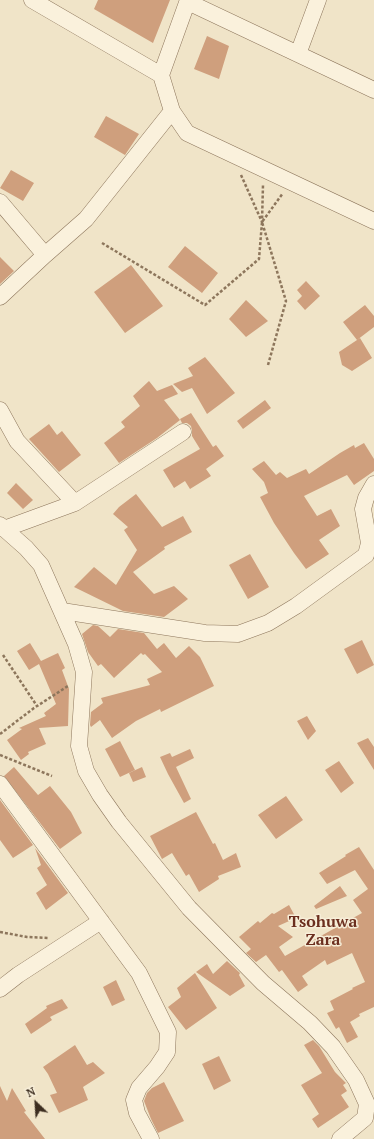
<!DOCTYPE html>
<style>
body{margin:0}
#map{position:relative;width:374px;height:1139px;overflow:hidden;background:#f0e4c8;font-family:"PT Serif",serif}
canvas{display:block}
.north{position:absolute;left:16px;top:1083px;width:40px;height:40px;-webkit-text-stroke:3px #f7eed8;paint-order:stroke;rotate:335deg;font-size:11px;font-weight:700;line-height:16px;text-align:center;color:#3d2e20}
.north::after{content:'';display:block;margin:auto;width:14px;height:18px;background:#3d2e20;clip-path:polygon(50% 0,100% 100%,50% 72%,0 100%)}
</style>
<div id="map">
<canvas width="374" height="1139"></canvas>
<div class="north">N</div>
</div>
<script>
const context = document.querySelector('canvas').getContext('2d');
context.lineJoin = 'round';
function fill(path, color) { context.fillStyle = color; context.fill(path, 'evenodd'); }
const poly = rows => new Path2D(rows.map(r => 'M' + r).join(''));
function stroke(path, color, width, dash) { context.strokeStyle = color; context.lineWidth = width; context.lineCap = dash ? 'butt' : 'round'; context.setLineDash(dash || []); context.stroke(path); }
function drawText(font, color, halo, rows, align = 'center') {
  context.font = font + ' "PT Serif",serif'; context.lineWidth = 3; context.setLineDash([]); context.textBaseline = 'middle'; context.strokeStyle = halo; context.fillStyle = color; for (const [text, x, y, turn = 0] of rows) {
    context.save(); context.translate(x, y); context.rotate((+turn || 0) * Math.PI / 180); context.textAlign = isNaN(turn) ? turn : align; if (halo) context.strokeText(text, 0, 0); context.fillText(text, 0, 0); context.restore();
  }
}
const building = poly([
 [98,0,170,0,153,43,94,9],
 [207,36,229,46,219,79,194,69],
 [106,116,139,134,125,155,94,137],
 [11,170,34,183,23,201,0,188],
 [185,246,218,273,202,293,168,267],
 [0,257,14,271,0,284],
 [131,265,163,306,125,333,94,292],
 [306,281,320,296,305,310,297,301,302,296,297,290],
 [246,300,268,321,246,337,229,319],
 [365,305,374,316,374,327,357,340,343,322],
 [360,338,372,358,352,371,342,365,339,352],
 [205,357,235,393,207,414,192,388,182,392,173,384,193,376,188,368],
 [149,381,157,391,172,385,178,394,164,400,180,420,157,438,119,463,104,443,125,427,121,422,140,406,133,396],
 [265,400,271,408,243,429,237,421],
 [191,413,213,447,216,445,224,456,206,469,211,476,190,489,185,481,174,488,163,470,200,449,192,436,192,431,191,426,187,423,182,423,180,419],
 [49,424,57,435,62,431,81,455,59,472,29,439],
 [364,443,374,459,374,471,354,485,347,475,304,496,317,516,331,509,340,526,319,540,329,554,306,569,294,553,274,523,260,497,268,493,264,482,252,469,264,461,276,475,280,472,287,478,306,469,309,474,340,453,354,445,355,448],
 [16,483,33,500,23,509,7,493],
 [136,494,162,527,183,516,192,532,164,547,165,549,133,572,154,594,174,586,188,599,164,617,123,611,74,587,94,567,116,585,137,550,124,530,128,527,113,514,119,507],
 [250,554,269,587,248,599,229,565],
 [93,625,98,626,110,637,118,629,144,633,157,649,164,643,176,658,189,646,200,657,214,686,161,712,160,709,136,721,112,738,100,720,91,727,90,725,91,712,103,703,101,698,150,685,147,679,162,672,145,654,143,655,141,653,114,678,101,664,98,666,88,652,82,634],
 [362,640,374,665,357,674,344,649],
 [30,643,41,661,58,653,65,668,62,670,69,689,68,726,39,728,46,744,28,752,29,754,21,760,7,740,22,729,19,728,46,716,44,713,56,704,39,664,29,670,17,651],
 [307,716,316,731,308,740,297,721],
 [368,738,374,747,374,770,357,743],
 [120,741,135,770,120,777,105,749],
 [190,749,194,758,176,767,191,799,184,803,168,774,160,757,170,753,172,757],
 [339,761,354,783,341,793,325,770],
 [14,767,38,795,50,786,71,812,82,833,60,849,4,776],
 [142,767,146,777,133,782,129,773],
 [286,796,303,820,276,839,258,815],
 [0,800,33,845,13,858,0,840],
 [196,812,213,844,215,843,223,860,236,853,241,867,218,876,219,879,199,892,189,874,186,876,172,853,162,859,150,836],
 [359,847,374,870,374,1007,359,1014,360,1016,350,1022,358,1037,347,1043,339,1027,336,1029,327,1013,334,1010,330,1001,353,989,352,988,365,982,352,953,327,965,325,960,302,976,308,985,298,992,282,970,279,972,266,955,256,962,246,953,251,949,239,937,258,921,260,923,272,913,274,914,289,905,296,918,278,926,293,937,279,947,285,956,362,913,353,900,368,889,355,870,327,884,319,873,346,856,345,855],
 [35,848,68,893,46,910,36,893,47,885,37,868,41,865],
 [340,886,347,896,316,909,314,906],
 [227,961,240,973,239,975,245,986,230,996,196,972,207,964,213,974],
 [195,973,217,1008,186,1030,168,1007,181,997,177,988],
 [116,980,125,1000,112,1006,103,987],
 [62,999,68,1008,50,1017,52,1020,31,1034,25,1024,47,1008,46,1006],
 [313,1040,319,1046,335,1072,346,1083,343,1085,347,1091,341,1095,349,1107,318,1128,312,1119,319,1114,301,1085,322,1073,304,1045],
 [75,1045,87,1065,93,1062,105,1073,83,1087,88,1100,59,1113,50,1095,57,1093,48,1074,43,1067],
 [219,1056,231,1081,214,1090,202,1064],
 [164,1082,184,1121,158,1133,151,1119,144,1101,147,1093,152,1088],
 [0,1086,7,1101,12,1088,26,1111,24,1112,45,1139,0,1139]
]);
const path = poly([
 [241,175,262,222,263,185],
 [102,243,205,305,259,259,262,222],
 [268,365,286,301,262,222,283,193],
 [3,655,37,706],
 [0,734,34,708,68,686],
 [0,755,52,776],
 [0,932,27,937,49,938]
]);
const minor = poly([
 [32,0,161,75],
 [188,0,161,75,172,111,187,133,374,221],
 [188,2,374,90],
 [298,54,318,0],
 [0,202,45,255],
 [0,297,45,255,86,219,172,111],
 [0,410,17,441,75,503],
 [0,525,26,548,41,565,76,644,84,672,79,746,86,771,100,795,119,822,189,908,263,983,310,1023,333,1047,356,1080,367,1104,365,1118,340,1139],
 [4,529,75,503,183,432],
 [62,611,205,633,238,634,268,623,296,606,366,555,369,543,363,509,366,498,374,484],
 [0,784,139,973,168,1032,167,1052,157,1067,139,1088,134,1100,137,1113,151,1139],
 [0,989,18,975,101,921]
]);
const quarterNames = [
 ["Tsohuwa",323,922],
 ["Zara",323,940]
];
fill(building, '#cf9f7d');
stroke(minor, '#8d765c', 17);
stroke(path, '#8d765c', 2.5, [3, 2]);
stroke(minor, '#faf1dc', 16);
drawText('bold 16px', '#6b2e1e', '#f7eed8', quarterNames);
</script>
